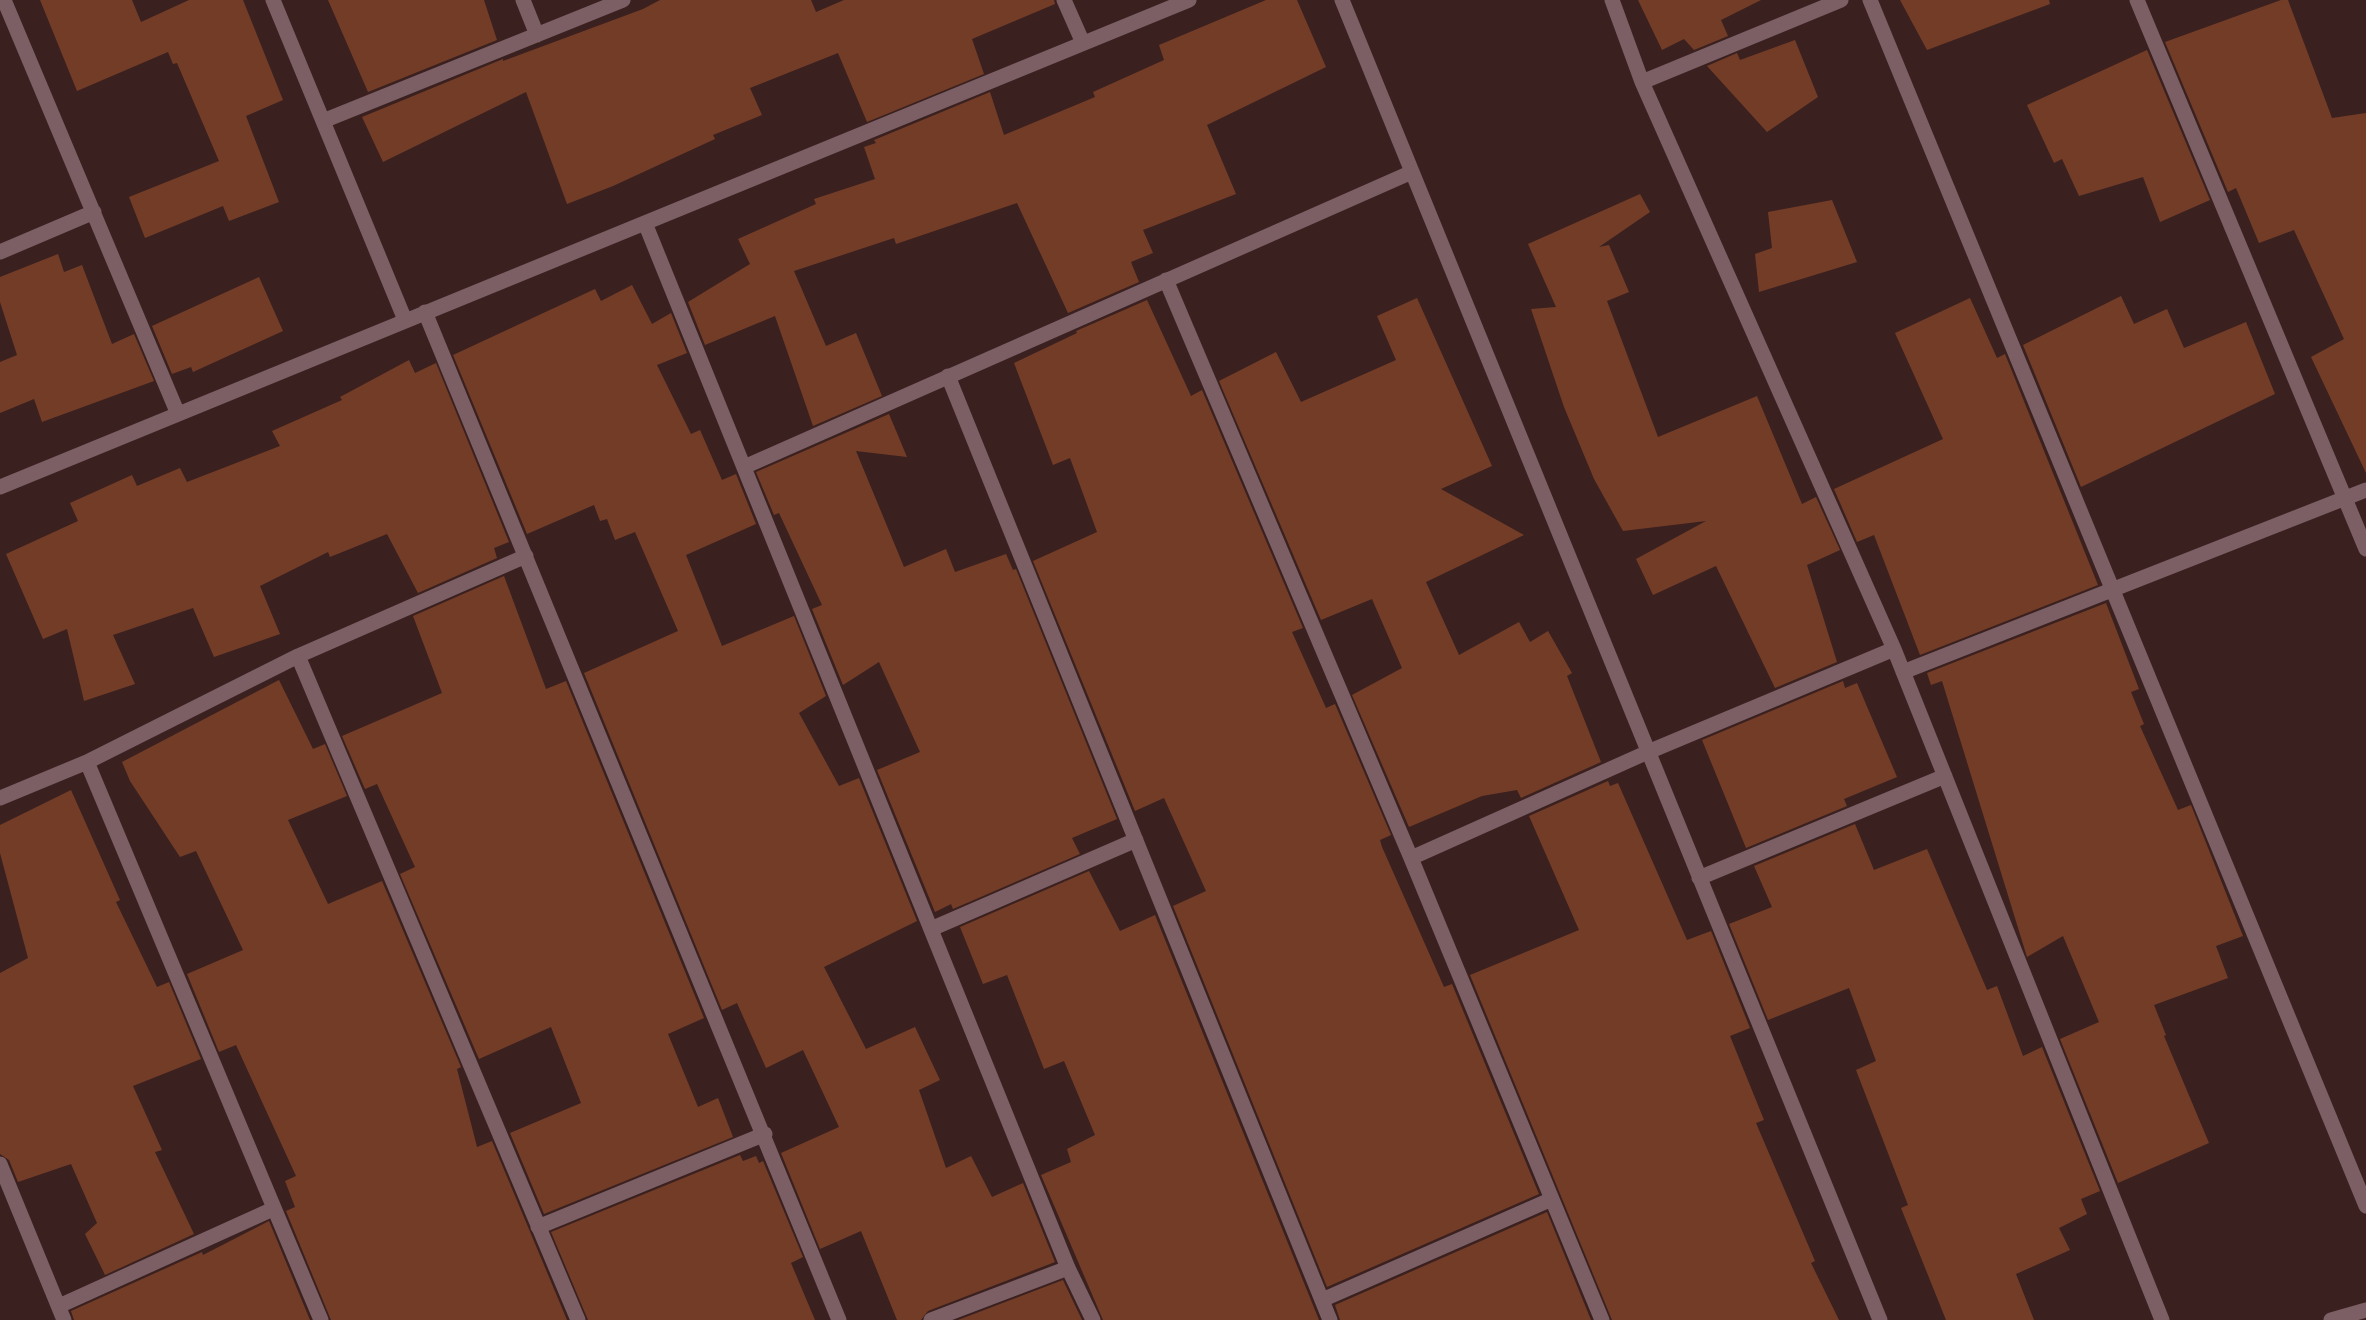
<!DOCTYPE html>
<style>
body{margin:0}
canvas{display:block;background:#3a201f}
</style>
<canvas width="2366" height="1320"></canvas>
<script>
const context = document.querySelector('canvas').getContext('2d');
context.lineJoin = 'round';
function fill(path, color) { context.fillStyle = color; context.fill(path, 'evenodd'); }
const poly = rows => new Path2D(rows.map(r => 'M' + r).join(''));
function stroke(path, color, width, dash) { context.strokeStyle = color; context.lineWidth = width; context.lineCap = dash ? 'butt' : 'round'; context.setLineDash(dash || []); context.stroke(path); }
const building = poly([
 [40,0,132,0,141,22,189,0,243,0,283,100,246,116,279,202,229,221,223,206,145,238,129,197,219,161,177,63,173,64,168,52,77,91],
 [328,0,484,0,497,40,368,92],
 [660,0,811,0,816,12,844,0,1054,0,1055,4,972,39,984,74,867,122,838,53,750,88,762,115,713,135,715,139,613,186,567,204,526,92,383,162,362,117,503,59,503,61,643,9],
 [1266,0,1297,0,1326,67,1207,125,1236,194,1143,230,1153,253,1131,262,1139,282,1068,313,1017,203,896,244,894,238,794,271,826,346,856,333,882,396,813,426,775,316,705,345,688,302,750,264,738,239,816,204,814,199,875,179,864,147,876,143,874,140,990,92,1004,135,1095,97,1093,92,1164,60,1159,45],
 [1638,0,1761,0,1721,20,1728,36,1694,50,1684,39,1662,50],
 [1900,0,2049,0,2050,4,1927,50],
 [2281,0,2288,0,2332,118,2366,113,2366,473,2311,357,2344,339,2294,230,2259,243,2236,188,2228,192,2165,42],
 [1795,40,1818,97,1767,132,1707,66,1737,53,1740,60],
 [2147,50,2210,200,2160,222,2143,177,2079,196,2062,159,2054,163,2027,105],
 [1640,194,1650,212,1599,247,1609,245,1629,292,1607,301,1658,437,1757,396,1802,504,1816,497,1840,550,1807,565,1837,662,1775,688,1716,566,1653,595,1636,559,1706,521,1623,531,1594,479,1564,407,1531,309,1556,307,1528,244],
 [1832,200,1857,262,1759,292,1755,254,1772,248,1768,212],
 [58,254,64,272,82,265,112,344,134,334,154,381,42,422,34,399,0,413,0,362,17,355,0,302,0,277],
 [259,277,283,331,193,372,191,367,172,374,152,326],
 [632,285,652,324,671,313,687,353,657,365,691,434,700,430,722,480,736,474,756,524,686,555,722,646,794,616,826,696,799,713,839,786,859,778,917,921,824,967,866,1049,915,1027,940,1080,919,1090,946,1168,971,1156,992,1197,1023,1183,1055,1262,928,1311,921,1320,897,1320,861,1231,820,1249,781,1153,839,1127,803,1050,766,1068,737,1003,722,1010,584,673,678,631,635,532,615,540,607,519,600,521,594,505,527,534,453,355,595,289,601,301],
 [2121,296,2134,324,2167,309,2184,348,2246,322,2275,394,2081,487,2023,345],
 [1417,298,1492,466,1441,489,1524,535,1426,582,1459,655,1519,622,1530,642,1548,631,1572,673,1567,676,1601,762,1521,798,1517,790,1482,796,1409,827,1352,695,1402,668,1372,599,1321,620,1219,381,1276,352,1301,402,1396,360,1377,316],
 [1970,298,1997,358,2005,354,2098,585,1920,655,1874,535,1857,542,1834,489,1943,439,1895,333],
 [1147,300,1191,396,1202,390,1303,628,1292,632,1326,708,1335,704,1391,835,1380,840,1382,847,1444,987,1452,984,1539,1194,1327,1287,1173,906,1206,891,1164,798,1135,811,1033,561,1097,532,1070,458,1053,465,1014,363,1077,333,1076,331],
 [409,360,415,373,436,363,509,542,494,548,497,558,418,593,387,534,330,557,328,552,260,586,280,634,214,657,193,608,113,635,135,684,84,701,67,629,43,639,6,554,78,521,70,503,132,475,137,486,180,468,187,482,280,446,272,431,342,400,340,397],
 [889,414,907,457,856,451,904,567,946,549,955,572,1006,554,1013,570,1016,569,1117,819,1072,838,1080,854,953,909,951,904,935,912,877,770,920,752,879,662,843,685,812,609,822,605,779,513,774,515,756,472],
 [504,576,546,689,566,681,704,1018,668,1034,698,1107,718,1098,733,1137,544,1214,510,1133,581,1103,551,1027,479,1059,400,874,415,867,377,784,365,789,342,736,442,693,413,616],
 [2106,603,2139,689,2131,692,2144,724,2140,726,2178,810,2191,805,2243,936,2216,946,2228,978,2154,1005,2166,1035,2164,1036,2209,1143,2118,1183,2060,1039,2099,1022,2063,936,2027,957,1942,681,1931,685,1927,673],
 [279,680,313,749,325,744,347,796,288,820,328,904,382,881,461,1067,457,1069,477,1147,492,1141,567,1320,331,1320,286,1211,295,1207,285,1181,296,1176,236,1045,219,1052,187,974,243,950,196,851,180,857,130,781,122,762],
 [1843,681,1845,688,1857,683,1897,777,1844,799,1847,806,1746,848,1702,740],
 [1608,781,1610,786,1618,783,1687,940,1711,931,1750,1028,1730,1036,1764,1120,1756,1123,1815,1261,1811,1263,1839,1320,1612,1320,1470,975,1579,930,1529,816],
 [71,790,120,900,116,902,157,987,169,982,201,1059,133,1086,162,1150,155,1152,194,1234,105,1275,85,1234,97,1223,71,1164,18,1182,9,1160,0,1154,0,973,28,958,0,853,0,825],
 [1855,824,1874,870,1927,849,1987,990,1997,986,2023,1056,2042,1047,2100,1191,2081,1199,2087,1214,2059,1228,2070,1250,2016,1274,2034,1320,1946,1320,1901,1208,1908,1205,1856,1070,1876,1061,1849,988,1768,1020,1729,924,1772,907,1754,866],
 [1089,871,1120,931,1155,915,1319,1320,1103,1320,1041,1175,1071,1162,1067,1149,1095,1135,1064,1061,1044,1069,1007,975,983,984,960,927],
 [740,1155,743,1161,756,1156,759,1163,763,1161,803,1257,791,1263,815,1320,588,1320,551,1232],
 [1547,1212,1591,1320,1340,1320,1335,1305],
 [269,1221,310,1320,74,1320,71,1311,202,1252,203,1255],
 [1063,1280,1082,1320,958,1320]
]);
const minor = poly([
 [4,0,178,414],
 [273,0,405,320],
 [523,0,537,35],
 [1064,0,1083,43],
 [1342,0,1880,1320],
 [1612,0,1642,82,1894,649,2162,1320],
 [1870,0,2366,1206],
 [2137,0,2366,549],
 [1642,82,1841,0],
 [323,121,623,0],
 [645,223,1068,1268,1093,1320],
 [0,252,94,212],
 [1166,280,1411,858,1602,1320],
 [425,312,839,1320],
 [948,376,1330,1320],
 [744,467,1412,172],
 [0,487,1189,0],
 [298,656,578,1320],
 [1903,672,2366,490],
 [87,762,321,1320],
 [0,798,87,762,298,656,526,556],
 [1411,858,1648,752,1894,649],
 [1699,878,1945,776],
 [931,929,1136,840],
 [0,1164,64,1320],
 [538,1227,765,1134],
 [1322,1300,1552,1199],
 [59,1306,273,1209],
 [931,1320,1068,1268],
 [2331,1320,2366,1310]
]);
fill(building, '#733c27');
stroke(minor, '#7b5f65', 15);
</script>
